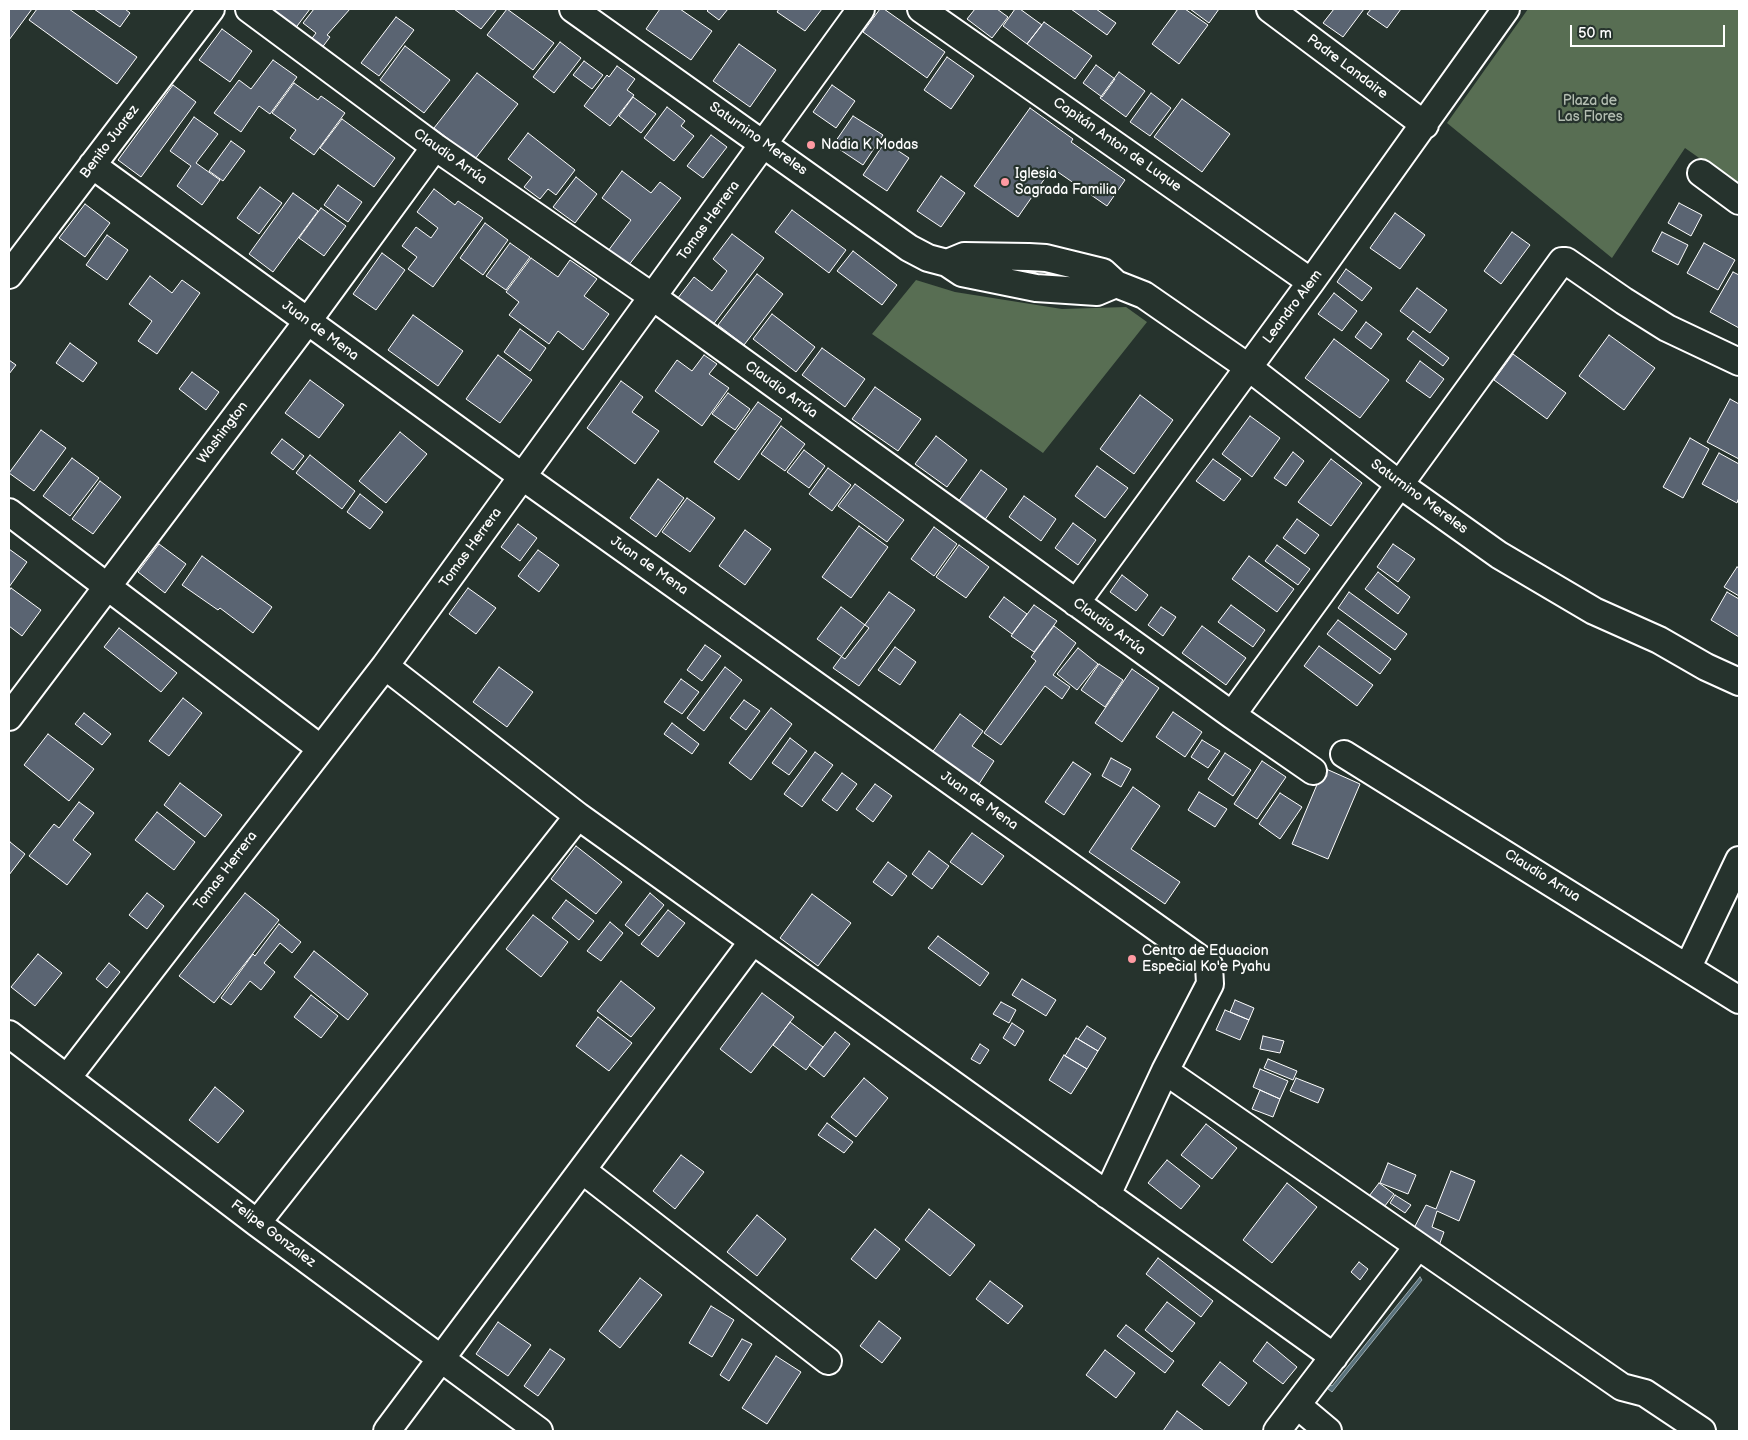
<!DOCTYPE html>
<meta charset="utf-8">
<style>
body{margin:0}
#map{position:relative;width:1748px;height:1440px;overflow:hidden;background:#26332d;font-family:"Balsamiq Sans",sans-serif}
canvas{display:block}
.frame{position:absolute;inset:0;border:10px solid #fff;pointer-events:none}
.scale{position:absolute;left:1570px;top:25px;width:155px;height:22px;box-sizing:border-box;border:2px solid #fff;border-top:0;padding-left:6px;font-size:15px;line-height:18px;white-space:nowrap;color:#fff;-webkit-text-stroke:4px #26332d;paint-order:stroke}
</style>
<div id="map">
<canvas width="1748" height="1440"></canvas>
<div class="frame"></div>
<div class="scale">50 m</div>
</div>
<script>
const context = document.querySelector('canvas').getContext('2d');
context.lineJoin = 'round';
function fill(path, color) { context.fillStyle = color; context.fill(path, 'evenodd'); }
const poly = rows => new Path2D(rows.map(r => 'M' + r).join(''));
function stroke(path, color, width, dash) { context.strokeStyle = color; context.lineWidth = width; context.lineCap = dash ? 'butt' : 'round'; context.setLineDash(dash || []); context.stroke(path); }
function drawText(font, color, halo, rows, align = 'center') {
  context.font = font + ' "Balsamiq Sans",sans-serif'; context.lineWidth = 4.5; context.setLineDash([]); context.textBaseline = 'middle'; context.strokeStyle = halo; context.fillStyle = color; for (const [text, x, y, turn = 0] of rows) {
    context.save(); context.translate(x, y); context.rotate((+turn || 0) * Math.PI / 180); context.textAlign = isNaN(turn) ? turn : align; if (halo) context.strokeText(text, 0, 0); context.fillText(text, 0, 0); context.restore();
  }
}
const green = poly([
 [1528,9,1739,9,1739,186,1685,148,1612,258,1447,123],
 [916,280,955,292,1062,309,1126,307,1147,322,1043,453,872,334]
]);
const water = poly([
 [1420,1277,1422,1280,1332,1392,1323,1385,1325,1382,1332,1386,1420,1277]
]);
const building = poly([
 [9,9,32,9,9,40,9,9],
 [37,9,69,9,137,57,117,84,29,20,37,9],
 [94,9,125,9,130,13,120,27,94,9],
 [266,9,310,9,294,30,266,9],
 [314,9,350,9,327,35,330,37,318,53,307,45,316,33,303,23,314,9],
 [454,9,497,9,481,29,454,9],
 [507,9,554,43,533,70,487,35,507,9],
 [660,9,680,9,712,31,691,60,646,29,660,9],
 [709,9,728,9,719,20,707,11,709,9],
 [779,9,822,9,805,31,777,12,779,9],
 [880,9,884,9,945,52,927,78,863,32,880,9],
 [975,9,997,9,1008,17,992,38,967,19,975,9],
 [1015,9,1020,9,1042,25,1027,44,1003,26,1015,9],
 [1071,9,1096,9,1116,23,1107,35,1071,9],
 [1178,9,1185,9,1208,25,1179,64,1152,44,1178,9],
 [1190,9,1219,9,1209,23,1190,9],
 [1334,9,1364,9,1343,37,1323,23,1334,9],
 [1371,9,1401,9,1387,28,1367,14,1371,9],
 [396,17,414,30,379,76,361,63,396,17],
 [1044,22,1092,56,1075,79,1027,44,1044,22],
 [222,29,252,51,230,82,199,60,222,29],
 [560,42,581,58,554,93,533,77,560,42],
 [739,44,776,70,750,107,713,81,739,44],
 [405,46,450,80,424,113,380,80,405,46],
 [947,57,974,76,951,109,924,90,947,57],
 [273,60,297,77,270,114,259,106,241,132,214,113,239,80,251,89,273,60],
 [584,61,603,75,592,89,573,75,584,61],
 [1096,65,1115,79,1102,97,1083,83,1096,65],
 [617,66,635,79,627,90,634,95,610,126,584,106,607,75,609,77,617,66],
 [1119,72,1145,91,1126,117,1100,98,1119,72],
 [477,73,518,104,475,159,434,128,477,73],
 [294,83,318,100,321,96,345,113,314,155,290,138,296,130,272,113,294,83],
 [173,85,196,102,141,177,118,160,173,85],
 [832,85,855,101,836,128,813,112,832,85],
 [1151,93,1171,108,1150,136,1130,122,1151,93],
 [633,97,656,114,641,133,619,116,633,97],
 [1182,99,1230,134,1202,172,1154,137,1182,99],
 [667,107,685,121,681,126,694,136,674,161,644,138,667,107],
 [1030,108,1073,139,1071,142,1125,180,1107,206,1052,168,1018,217,974,186,1030,108],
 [853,116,883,135,863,165,833,145,853,116],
 [194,117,218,134,196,163,220,180,202,205,177,186,191,166,170,151,194,117],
 [342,119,395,158,374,187,320,148,342,119],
 [528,133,575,170,556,195,548,189,540,199,524,187,532,177,508,159,528,133],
 [711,135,727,147,703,178,687,166,711,135],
 [231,141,245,151,223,181,209,171,231,141],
 [885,142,909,158,887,191,863,175,885,142],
 [622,171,651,193,660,182,681,198,628,266,608,251,631,220,602,198,622,171],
 [941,176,965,193,941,227,917,211,941,176],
 [576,177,597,194,575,223,553,207,576,177],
 [338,185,362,202,348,222,324,205,338,185],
 [260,187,282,203,259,234,237,218,260,187],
 [434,189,455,205,458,201,483,218,433,287,408,269,417,257,402,246,416,227,431,238,438,228,417,212,434,189],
 [293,193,318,211,273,272,249,254,293,193],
 [1679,203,1702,215,1691,236,1668,223,1679,203],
 [85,204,110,223,85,257,59,238,85,204],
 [321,208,346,226,324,256,299,238,321,208],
 [792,210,846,250,829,273,775,232,792,210],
 [1395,213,1425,235,1400,269,1370,248,1395,213],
 [485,223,508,240,483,275,460,258,485,223],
 [1512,232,1530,245,1501,284,1484,271,1512,232],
 [1662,232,1688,245,1678,265,1652,251,1662,232],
 [732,234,764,258,709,330,674,303,694,277,712,291,727,271,713,259,732,234],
 [107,235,128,250,107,280,86,265,107,235],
 [510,243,530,257,506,290,486,276,510,243],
 [1704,243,1735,260,1718,290,1687,273,1704,243],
 [853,251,897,285,882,305,837,271,853,251],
 [382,253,405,270,376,310,353,294,382,253],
 [531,258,558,277,570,260,597,279,584,296,609,314,583,350,558,331,549,344,509,315,519,302,506,292,531,258],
 [1346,269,1372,288,1362,301,1337,282,1346,269],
 [1733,272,1739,275,1739,328,1710,312,1733,272],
 [757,274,783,294,744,345,718,325,757,274],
 [150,276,172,293,182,280,200,293,157,354,138,341,152,321,129,304,150,276],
 [1417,288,1447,310,1430,333,1400,311,1417,288],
 [1334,293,1357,311,1342,331,1318,314,1334,293],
 [772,314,815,347,796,372,753,339,772,314],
 [413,315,463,351,438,386,388,350,413,315],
 [1366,322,1382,334,1371,349,1355,337,1366,322],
 [520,329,546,348,530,371,504,352,520,329],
 [1413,331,1449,358,1443,366,1407,339,1413,331],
 [1609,335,1655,368,1624,410,1579,376,1609,335],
 [1334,339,1389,380,1360,418,1305,378,1334,339],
 [70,343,97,363,83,382,56,363,70,343],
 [822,348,865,379,845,407,802,375,822,348],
 [1513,354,1566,393,1547,419,1494,380,1513,354],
 [498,355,532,380,500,423,466,399,498,355],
 [704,355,717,364,709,374,729,388,702,426,655,391,677,360,692,371,704,355],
 [9,360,16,365,9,374,9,360],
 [1420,361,1444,379,1430,398,1406,381,1420,361],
 [192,372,219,392,206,410,179,389,192,372],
 [310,380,344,405,319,438,285,413,310,380],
 [621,381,643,397,632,412,659,431,635,464,587,428,621,381],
 [875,387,921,419,898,451,852,419,875,387],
 [728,393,750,409,735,430,712,414,728,393],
 [1140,395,1173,420,1134,474,1100,449,1140,395],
 [1730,399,1739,404,1739,459,1707,442,1730,399],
 [758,402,782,419,739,480,714,462,758,402],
 [1250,416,1280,438,1252,477,1222,454,1250,416],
 [781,426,805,444,785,471,761,454,781,426],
 [41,430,66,448,34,491,9,473,41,430],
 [400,432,427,454,386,503,359,481,400,432],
 [936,436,967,460,947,487,915,464,936,436],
 [1690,438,1709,449,1683,498,1663,487,1690,438],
 [282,439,304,456,293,470,271,453,282,439],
 [804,450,825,466,809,488,787,472,804,450],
 [1293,452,1304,461,1286,486,1274,478,1293,452],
 [1719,453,1739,464,1739,497,1737,503,1702,484,1719,453],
 [310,455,355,491,342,509,296,473,310,455],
 [72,458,99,478,70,516,43,496,72,458],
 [1213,459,1241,479,1224,501,1196,481,1213,459],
 [1331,459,1362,483,1331,526,1298,502,1331,459],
 [1097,466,1128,488,1105,518,1075,496,1097,466],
 [828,468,851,485,832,511,809,494,828,468],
 [981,470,1007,489,984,521,958,502,981,470],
 [658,479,684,498,656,537,630,518,658,479],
 [100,481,121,497,93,534,72,519,100,481],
 [855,484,904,520,887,542,838,506,855,484],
 [360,494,383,512,370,529,347,512,360,494],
 [1024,496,1056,519,1041,541,1009,517,1024,496],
 [687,498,715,518,690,552,662,532,687,498],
 [1297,519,1319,535,1305,554,1283,538,1297,519],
 [1073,523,1096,540,1078,565,1055,548,1073,523],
 [518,524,537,538,520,561,501,547,518,524],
 [859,526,888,547,851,598,822,577,859,526],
 [934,527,957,544,934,576,911,559,934,527],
 [745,530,771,549,745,585,719,566,745,530],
 [159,544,186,564,165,593,138,572,159,544],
 [1393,544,1415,559,1398,582,1377,567,1393,544],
 [959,545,989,567,966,598,936,577,959,545],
 [1277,545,1310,569,1298,585,1265,561,1277,545],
 [9,549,27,562,9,587,9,549],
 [538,550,559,565,539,592,518,576,538,550],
 [202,556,272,607,253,633,220,608,218,610,182,585,202,556],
 [1249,556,1294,589,1277,612,1232,579,1249,556],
 [1737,567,1739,568,1739,596,1724,587,1737,567],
 [1378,572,1410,597,1398,614,1365,589,1378,572],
 [1122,575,1148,595,1136,611,1110,592,1122,575],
 [11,588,41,610,22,636,9,626,9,591,11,588],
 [468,588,496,608,476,634,449,614,468,588],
 [889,592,915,610,859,686,833,668,889,592],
 [1349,592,1407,634,1395,650,1338,608,1349,592],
 [1727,592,1739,599,1739,637,1711,620,1727,592],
 [1004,597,1027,614,1012,634,989,617,1004,597],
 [1034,605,1057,621,1034,652,1011,636,1034,605],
 [1231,605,1265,630,1253,647,1218,622,1231,605],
 [841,607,869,628,845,659,817,639,841,607],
 [1161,607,1176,617,1163,636,1148,625,1161,607],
 [1338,620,1391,659,1380,674,1327,634,1338,620],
 [1054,626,1076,643,1053,675,1070,687,1062,699,1045,686,1001,745,984,733,1036,661,1031,657,1054,626],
 [1202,626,1246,658,1226,685,1182,653,1202,626],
 [119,628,177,673,161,692,104,647,119,628],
 [705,645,721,656,702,681,687,670,705,645],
 [1319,646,1373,685,1357,706,1304,666,1319,646],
 [895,647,916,662,900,685,878,670,895,647],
 [1078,648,1098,664,1077,690,1057,674,1078,648],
 [1099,664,1123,680,1105,707,1081,690,1099,664],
 [499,667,533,692,507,727,473,702,499,667],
 [725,667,742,680,704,731,687,718,725,667],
 [1132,669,1159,688,1122,742,1095,723,1132,669],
 [681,679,699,692,682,714,664,702,681,679],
 [183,698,202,713,169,756,149,741,183,698],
 [744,700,760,711,746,730,730,718,744,700],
 [771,708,792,724,751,780,729,763,771,708],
 [1173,712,1202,732,1185,757,1156,737,1173,712],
 [84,713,111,734,102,745,75,724,84,713],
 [960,714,983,731,972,746,994,761,977,787,931,754,960,714],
 [672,723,699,744,692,754,664,734,672,723],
 [48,734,94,769,69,801,24,765,48,734],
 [790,738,807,751,789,775,772,763,790,738],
 [1202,740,1220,751,1208,768,1191,757,1202,740],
 [815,752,833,765,802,807,784,794,815,752],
 [1225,753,1251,770,1233,796,1208,779,1225,753],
 [1111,758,1131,769,1121,787,1102,776,1111,758],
 [1262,761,1286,777,1257,819,1234,804,1262,761],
 [1073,762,1091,774,1064,815,1045,802,1073,762],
 [1324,768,1360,784,1328,859,1292,844,1324,768],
 [842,773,857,784,837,811,822,800,842,773],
 [180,783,222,815,205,837,164,805,180,783],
 [875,784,892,796,873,822,856,809,875,784],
 [1133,787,1160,806,1131,849,1180,882,1165,904,1089,852,1133,787],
 [1199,792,1227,809,1215,827,1188,810,1199,792],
 [1280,793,1302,807,1280,839,1259,824,1280,793],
 [79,802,94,813,73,840,91,854,67,885,29,856,54,824,59,828,79,802],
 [157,812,195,842,174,870,135,840,157,812],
 [972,833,1004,856,982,885,950,862,972,833],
 [10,842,25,854,9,875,9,844,10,842],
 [576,846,622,882,596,914,551,879,576,846],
 [929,851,949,866,932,889,912,874,929,851],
 [888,862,907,876,892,896,873,882,888,862],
 [147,893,164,906,147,929,129,915,147,893],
 [245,893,279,920,214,1003,179,976,245,893],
 [650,893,664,905,639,936,625,925,650,893],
 [812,894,851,923,818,966,780,938,812,894],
 [566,900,594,921,579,940,552,918,566,900],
 [668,910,685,923,658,957,641,944,668,910],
 [533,915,568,942,541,977,506,949,533,915],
 [610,922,623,933,601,961,587,951,610,922],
 [279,924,301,942,292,953,280,943,264,963,275,972,261,990,250,981,231,1005,221,998,253,954,255,956,279,924],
 [938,936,989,973,980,986,928,948,938,936],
 [314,951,368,994,348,1020,294,977,314,951],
 [38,954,62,973,35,1006,11,987,38,954],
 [109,963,120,972,107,988,96,979,109,963],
 [1022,979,1056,1000,1046,1016,1012,995,1022,979],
 [621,981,655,1008,631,1037,597,1011,621,981],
 [762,993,794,1017,751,1073,720,1049,762,993],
 [311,995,338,1016,321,1038,294,1017,311,995],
 [1235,1000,1254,1008,1249,1020,1230,1012,1235,1000],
 [1001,1002,1016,1010,1009,1023,993,1014,1001,1002],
 [1225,1010,1249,1020,1240,1040,1216,1030,1225,1010],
 [598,1017,632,1043,609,1071,576,1046,598,1017],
 [790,1022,823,1047,806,1070,773,1045,790,1022],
 [1012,1023,1024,1031,1015,1046,1003,1038,1012,1023],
 [1087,1026,1106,1038,1098,1051,1078,1039,1087,1026],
 [835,1032,850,1044,824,1077,809,1065,835,1032],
 [1263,1036,1284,1041,1280,1053,1260,1049,1263,1036],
 [1076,1038,1098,1051,1087,1069,1065,1056,1076,1038],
 [980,1044,989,1050,980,1064,971,1059,980,1044],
 [1064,1055,1087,1069,1071,1094,1049,1080,1064,1055],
 [1268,1059,1297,1071,1293,1080,1264,1068,1268,1059],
 [1260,1069,1288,1081,1280,1099,1253,1087,1260,1069],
 [864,1078,888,1098,856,1137,831,1117,864,1078],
 [1296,1078,1324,1089,1318,1103,1290,1091,1296,1078],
 [215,1087,244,1111,218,1143,189,1120,215,1087],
 [1260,1090,1280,1099,1273,1117,1252,1109,1260,1090],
 [827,1123,853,1142,844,1153,818,1135,827,1123],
 [1206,1124,1237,1148,1212,1179,1181,1155,1206,1124],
 [681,1155,704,1172,675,1209,653,1191,681,1155],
 [1167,1160,1200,1186,1181,1209,1148,1183,1167,1160],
 [1388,1163,1416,1175,1408,1194,1380,1183,1388,1163],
 [1451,1171,1475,1181,1459,1221,1437,1211,1432,1227,1444,1232,1437,1251,1413,1230,1426,1205,1436,1209,1451,1171],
 [1287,1183,1317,1207,1272,1263,1243,1240,1287,1183],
 [1379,1183,1394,1194,1378,1215,1363,1204,1379,1183],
 [1395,1195,1411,1205,1405,1213,1390,1203,1395,1195],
 [929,1209,975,1245,950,1276,905,1240,929,1209],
 [757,1215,786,1239,757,1276,727,1252,757,1215],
 [875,1229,900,1249,876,1279,851,1259,875,1229],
 [1158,1258,1213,1301,1201,1317,1146,1274,1158,1258],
 [1359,1262,1368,1269,1360,1280,1351,1272,1359,1262],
 [640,1278,662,1295,620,1348,599,1331,640,1278],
 [990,1281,1023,1306,1008,1324,976,1299,990,1281],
 [1167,1302,1195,1323,1172,1352,1145,1330,1167,1302],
 [711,1306,734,1320,712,1357,689,1343,711,1306],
 [879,1321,901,1338,882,1363,860,1346,879,1321],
 [498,1322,531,1345,508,1376,476,1354,498,1322],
 [1126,1325,1174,1361,1165,1373,1117,1336,1126,1325],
 [742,1339,752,1344,729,1381,720,1375,742,1339],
 [1267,1342,1297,1367,1283,1384,1253,1361,1267,1342],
 [550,1349,565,1359,538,1396,524,1386,550,1349],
 [1105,1350,1135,1373,1116,1398,1086,1375,1105,1350],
 [776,1356,801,1372,767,1424,742,1408,776,1356],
 [1220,1362,1247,1383,1229,1406,1202,1385,1220,1362],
 [1177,1411,1204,1431,1163,1431,1177,1411]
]);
const minor = poly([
 [249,9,435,147,653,297,1232,715,1313,771],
 [573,9,909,248,928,258,947,263,962,273,1036,288,1097,292,1116,284],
 [921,9,1311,282],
 [1270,9,1425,125],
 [92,165,523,477,1209,965,1210,984,1165,1071,1107,1195],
 [1701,173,1739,201],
 [947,263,964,256,1029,257,1046,258,1103,272,1116,284,1144,295,1248,367,1399,484,1499,555,1594,611,1659,640,1706,667,1739,682],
 [9,275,211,9],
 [9,512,320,748],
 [1076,603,1311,282,1506,9],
 [385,666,578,816,1334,1357],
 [1232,715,1562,261,1566,261,1624,301,1667,328,1739,362],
 [9,717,307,322,435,147],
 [1344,754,1739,1000],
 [1688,967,1739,860],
 [9,1034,257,1223,539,1431],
 [1165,1071,1622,1387,1645,1393,1702,1431],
 [67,1078,385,666,861,9],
 [582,1170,828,1361],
 [257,1223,578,816],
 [1297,1405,1328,1431],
 [387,1431,753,941],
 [1277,1431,1418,1246]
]);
const markers = [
 [811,145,5,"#ff9aa2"],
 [1005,182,5,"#ff9aa2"],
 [1132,959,5,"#ff9aa2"]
];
const streetNames = [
 ["Padre Landaire",1347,67,37],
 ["Saturnino Mereles",758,139,35],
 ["Benito Juarez",110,142,-53],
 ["Capitán Anton de Luque",1117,145,35],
 ["Claudio Arrúa",450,157,35],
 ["Tomas Herrera",709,221,-54],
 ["Leandro Alem",1293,307,-53],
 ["Juan de Mena",320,331,36],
 ["Claudio Arrúa",781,390,36],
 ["Washington",223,433,-53],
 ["Saturnino Mereles",1419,497,36],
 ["Tomas Herrera",471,548,-54],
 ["Juan de Mena",649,566,35],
 ["Claudio Arrúa",1109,627,36],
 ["Juan de Mena",979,801,35],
 ["Tomas Herrera",226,871,-53],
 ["Claudio Arrua",1542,876,32],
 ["Felipe Gonzalez",273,1234,37]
];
const parkNames = [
 ["Plaza de",1590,101],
 ["Las Flores",1590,117]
];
const poiNames = [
 ["Nadia K Modas",821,145],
 ["Iglesia",1015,174],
 ["Sagrada Familia",1015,190],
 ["Centro de Eduacion",1142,951],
 ["Especial Ko'e Pyahu",1142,967]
];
fill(green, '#586e53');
fill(water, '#59727c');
stroke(water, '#9baab0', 1);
fill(building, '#5a6472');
stroke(building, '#fff', 1);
stroke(minor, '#fff', 30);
stroke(minor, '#26332d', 26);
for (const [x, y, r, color] of markers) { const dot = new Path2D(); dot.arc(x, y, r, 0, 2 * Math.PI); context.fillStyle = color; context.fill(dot); stroke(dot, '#26332d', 2); }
drawText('14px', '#fff', '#26332d', streetNames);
drawText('14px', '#b4beb2', '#26332d', parkNames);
drawText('14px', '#fff', '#26332d', poiNames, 'left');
</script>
